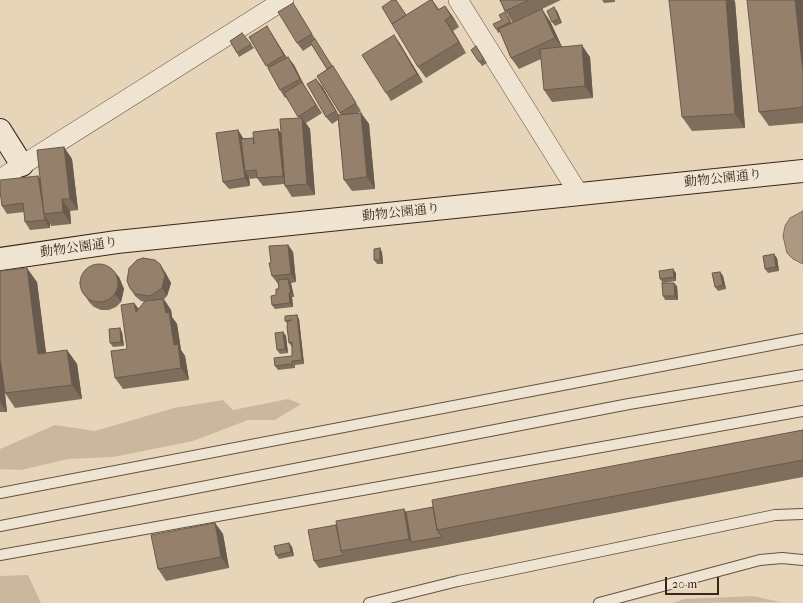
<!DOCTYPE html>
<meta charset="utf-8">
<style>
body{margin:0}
#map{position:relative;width:803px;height:603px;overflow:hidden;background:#e7d5b9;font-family:"IM FELL French Canon",serif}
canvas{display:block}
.scale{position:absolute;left:665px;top:577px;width:54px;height:18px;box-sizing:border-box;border:2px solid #3c2418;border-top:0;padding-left:5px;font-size:12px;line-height:14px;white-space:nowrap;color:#3c2418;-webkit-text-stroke:3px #efe4d2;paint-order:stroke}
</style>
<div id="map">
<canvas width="803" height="603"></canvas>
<div class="scale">20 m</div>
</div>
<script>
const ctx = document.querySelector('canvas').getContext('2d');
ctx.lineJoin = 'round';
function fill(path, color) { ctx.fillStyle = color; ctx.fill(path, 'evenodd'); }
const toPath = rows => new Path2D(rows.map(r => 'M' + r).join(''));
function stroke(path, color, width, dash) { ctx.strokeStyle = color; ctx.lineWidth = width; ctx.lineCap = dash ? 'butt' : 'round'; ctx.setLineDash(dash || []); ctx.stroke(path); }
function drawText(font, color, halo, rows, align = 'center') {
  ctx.font = font + ' "IM FELL French Canon","Noto Serif JP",serif'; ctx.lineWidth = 3.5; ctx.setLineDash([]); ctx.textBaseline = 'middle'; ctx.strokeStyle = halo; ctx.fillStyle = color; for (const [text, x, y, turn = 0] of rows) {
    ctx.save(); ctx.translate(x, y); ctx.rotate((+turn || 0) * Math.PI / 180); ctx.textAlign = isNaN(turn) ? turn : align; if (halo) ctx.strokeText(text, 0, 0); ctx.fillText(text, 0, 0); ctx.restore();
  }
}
fill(toPath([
 [288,399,301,404,275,420,248,420,193,441,113,457,68,459,21,470,0,469,0,449,55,425,95,431,174,408,223,400,233,410],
 [28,575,41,603,0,603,0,576],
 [753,596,780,602,673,603,684,599]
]), '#cab79e');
const water = toPath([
 [803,211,803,264,793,259,787,253,783,236,785,226,790,218,803,211]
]);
fill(water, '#ad9982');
stroke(water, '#806a58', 1);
const lane = toPath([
 [0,493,803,339],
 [0,526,629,404,803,375],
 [0,555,803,411],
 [369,603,458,581,775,515,803,514],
 [599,603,760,560,782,558,803,560]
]);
const street = toPath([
 [458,0,579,194],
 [0,179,284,0]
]);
const secondary = toPath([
 [0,130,22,165],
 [0,259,117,242,803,171]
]);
stroke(lane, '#675040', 12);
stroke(street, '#675040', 20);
stroke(secondary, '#3c2418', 24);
stroke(lane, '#efe4d2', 10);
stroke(street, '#efe4d2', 19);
stroke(secondary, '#efe4d2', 22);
fill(toPath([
 [432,0,439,9,445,6,453,17,459,27,453,31,466,53,426,78,418,67,400,6,406,15],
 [500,0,561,0,523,18,550,21,562,47,590,57,593,98,552,102,544,90,541,59,519,69,511,58,500,32,498,33,496,29,508,16,512,23,513,23,505,11],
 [602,0,615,0,615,2,604,3],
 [803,0,803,123,769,126,759,112],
 [735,1,745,128,692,131,682,117],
 [298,11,332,66,338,74,361,111,358,113,361,113,369,124,375,189,352,191,344,180,338,120,332,124,326,117,322,86,339,115,341,115,317,76,327,69,312,45,303,51,297,43],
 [557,11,562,23,555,26,552,22],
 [272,34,287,58,294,65,304,85,322,113,306,123,310,129,315,195,292,197,285,186,284,184,263,186,257,178,250,179,249,177,250,186,229,189,223,182,238,130,243,138,253,138,254,139,278,129,281,133,299,118,286,97,285,98,280,90,268,68,249,37],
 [399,42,423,82,391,101,386,93],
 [251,44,254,48,239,57,237,53],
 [476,46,487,63,482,66,471,50],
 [64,147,72,159,78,210,70,211,71,224,51,226,50,223,50,228,30,230,25,222,24,212,7,214,2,206,38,176,40,178],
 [288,245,293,252,296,282,291,283,294,297,292,297,293,307,275,309,272,305,279,289,278,284,272,276,271,263],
 [382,252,383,264,377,264,374,260],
 [777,258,779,271,768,273,765,269],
 [0,271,37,282,46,353,67,350,77,364,82,399,15,408,5,393,7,412,0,412],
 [165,272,171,283,167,296,164,299,171,310,172,317,177,324,181,350,185,356,189,380,123,389,115,378,127,349,134,303,139,309,145,302,141,301,135,296,130,288],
 [720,272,723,276,726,289,718,291,715,287],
 [676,273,676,281,663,283,660,279],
 [119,277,124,289,121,302,116,307,109,310,101,310,94,307,89,302,84,294],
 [677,286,678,300,665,300,663,296],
 [299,319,304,364,295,365,295,368,278,370,275,366,292,356,292,347,289,343,288,324,285,321],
 [122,332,124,346,113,347,110,343],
 [283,332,286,336,288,353,280,354,277,350],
 [803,430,803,477,447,545,319,568,314,561,406,512,433,507],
 [215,523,223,534,229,568,166,581,158,569],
 [289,543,292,547,294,556,279,559,276,555]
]), '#806e5d');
fill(toPath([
 [726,0,734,0,735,1,745,128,735,114],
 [795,0,803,0,803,72],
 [445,6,453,17,459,27,451,16],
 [554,7,557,11,562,23,559,19],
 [542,9,550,21,563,49,555,38],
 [445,20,453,31,466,53],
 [267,26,272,34,290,63,284,55],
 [394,35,399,42,423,82,417,74],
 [582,45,590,57,593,98,585,86],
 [288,57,294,65,304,85,322,113,300,79],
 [316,79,322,86,341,119],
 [361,113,369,124,375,189,367,177],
 [302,118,310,129,315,195,307,184],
 [278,129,284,137,288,184,283,176],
 [238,130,243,138,248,171,245,171,249,177,250,186,245,178],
 [64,147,72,159,78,210,70,199],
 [38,176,43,184,44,214],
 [62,199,70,211,71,224,63,212],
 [44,215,50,223,50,228,45,220],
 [288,245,293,252,296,282,291,274],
 [380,248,382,252,383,264,380,260],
 [774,254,777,258,779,271,776,267],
 [160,264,165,272,171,283,167,296,162,288],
 [27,268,37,282,48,368,38,354],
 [673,269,676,273,676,281,674,277],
 [113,270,119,277,124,289,121,302,115,294],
 [720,272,723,276,726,289,723,285],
 [288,279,291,283,294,297,291,293],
 [674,283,677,286,678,300,675,296],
 [289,293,292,297,293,307,290,303],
 [163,299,171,310,172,317,177,324,181,350,185,356,189,380,181,368,166,313],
 [134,303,142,314,136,312],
 [297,315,299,319,304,364,302,360],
 [120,328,122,332,124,346,121,342],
 [283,332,286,336,288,353,285,349],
 [67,350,77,364,82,399,72,385],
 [0,351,0,352,7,412,0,402],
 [404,509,412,520,411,542,409,539],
 [215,523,223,534,229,568,221,557],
 [289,543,292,547,294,556,291,552]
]), '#685a4c');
const building = toPath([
 [392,0,396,0,406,15,392,24,382,7,392,0],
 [430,0,432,0,438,10,445,6,451,16,445,20,459,42,418,67,392,24,430,0],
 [500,0,529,0,505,11,500,0],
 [669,0,726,0,735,114,682,117,669,0],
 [747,0,795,0,803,72,803,107,759,112,747,0],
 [293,3,312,34,297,43,278,12,293,3],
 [554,7,559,19,552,22,547,11,554,7],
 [542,9,555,38,511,58,499,29,542,9],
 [505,12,510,22,496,29,493,24,502,20,499,15,505,12],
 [267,26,284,55,266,66,249,37,267,26],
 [242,33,251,44,237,53,230,41,242,33],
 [394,35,417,74,386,93,362,55,394,35],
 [315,39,332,66,327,69,310,42,315,39],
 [582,45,585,86,544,90,540,49,582,45],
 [476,46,484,59,479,62,471,50,476,46],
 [288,57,300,79,280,90,268,68,288,57],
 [333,66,356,103,340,113,317,76,333,66],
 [316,79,336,111,326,117,307,84,316,79],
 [302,82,316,105,298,117,284,93,302,82],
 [361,113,367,177,344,180,338,115,361,113],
 [302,118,307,184,285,186,280,119,302,118],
 [278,129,283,176,257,178,256,170,245,171,241,139,253,138,254,144,253,132,278,129],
 [238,130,245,178,223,182,216,133,238,130],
 [64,147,70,199,62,199,63,212,44,214,37,150,64,147],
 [38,176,45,220,25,222,23,203,2,206,0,191,0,180,38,176],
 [288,245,291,274,272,276,269,263,271,263,269,246,288,245],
 [380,248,380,260,374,260,374,249,380,248],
 [774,254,776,267,765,269,763,256,774,254],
 [143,258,155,260,160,264,165,275,162,288,150,296,135,294,130,288,127,281,129,268,137,260,143,258],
 '80 283a19 19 0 1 1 38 0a19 19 0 1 1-38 0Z',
 [27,268,38,354,67,350,72,385,5,393,0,358,0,271,27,268],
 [673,269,674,277,660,279,659,271,673,269],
 [720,272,723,285,715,287,712,273,720,272],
 [288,279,291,293,289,293,290,303,272,305,271,296,276,295,276,289,279,289,278,280,288,279],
 [662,283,674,283,675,296,663,296,662,283],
 [163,299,166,313,169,312,174,345,178,344,181,368,115,378,111,351,127,349,121,305,134,303,136,312,145,301,163,299],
 [297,315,302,360,292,361,292,364,275,366,274,358,292,356,292,342,289,343,287,327,288,321,292,320,285,321,285,316,297,315],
 [120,328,121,342,110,343,109,329,120,328],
 [283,332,285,349,277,350,275,333,283,332],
 [803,430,803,460,437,530,432,500,803,430],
 [433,507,437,530,442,537,411,542,406,512,433,507],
 [404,509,409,539,341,551,336,521,404,509],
 [215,523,221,557,158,569,151,535,215,523],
 [336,525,341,551,344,555,314,561,308,530,336,525],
 [289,543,291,552,276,555,274,546,289,543]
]);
fill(building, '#95806c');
stroke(building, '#685a4c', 1);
drawText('13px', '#3c2418', '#efe4d2', [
 ["動物公園通り",723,179,-6],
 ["動物公園通り",401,213,-6],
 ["動物公園通り",79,248,-8]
]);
</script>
